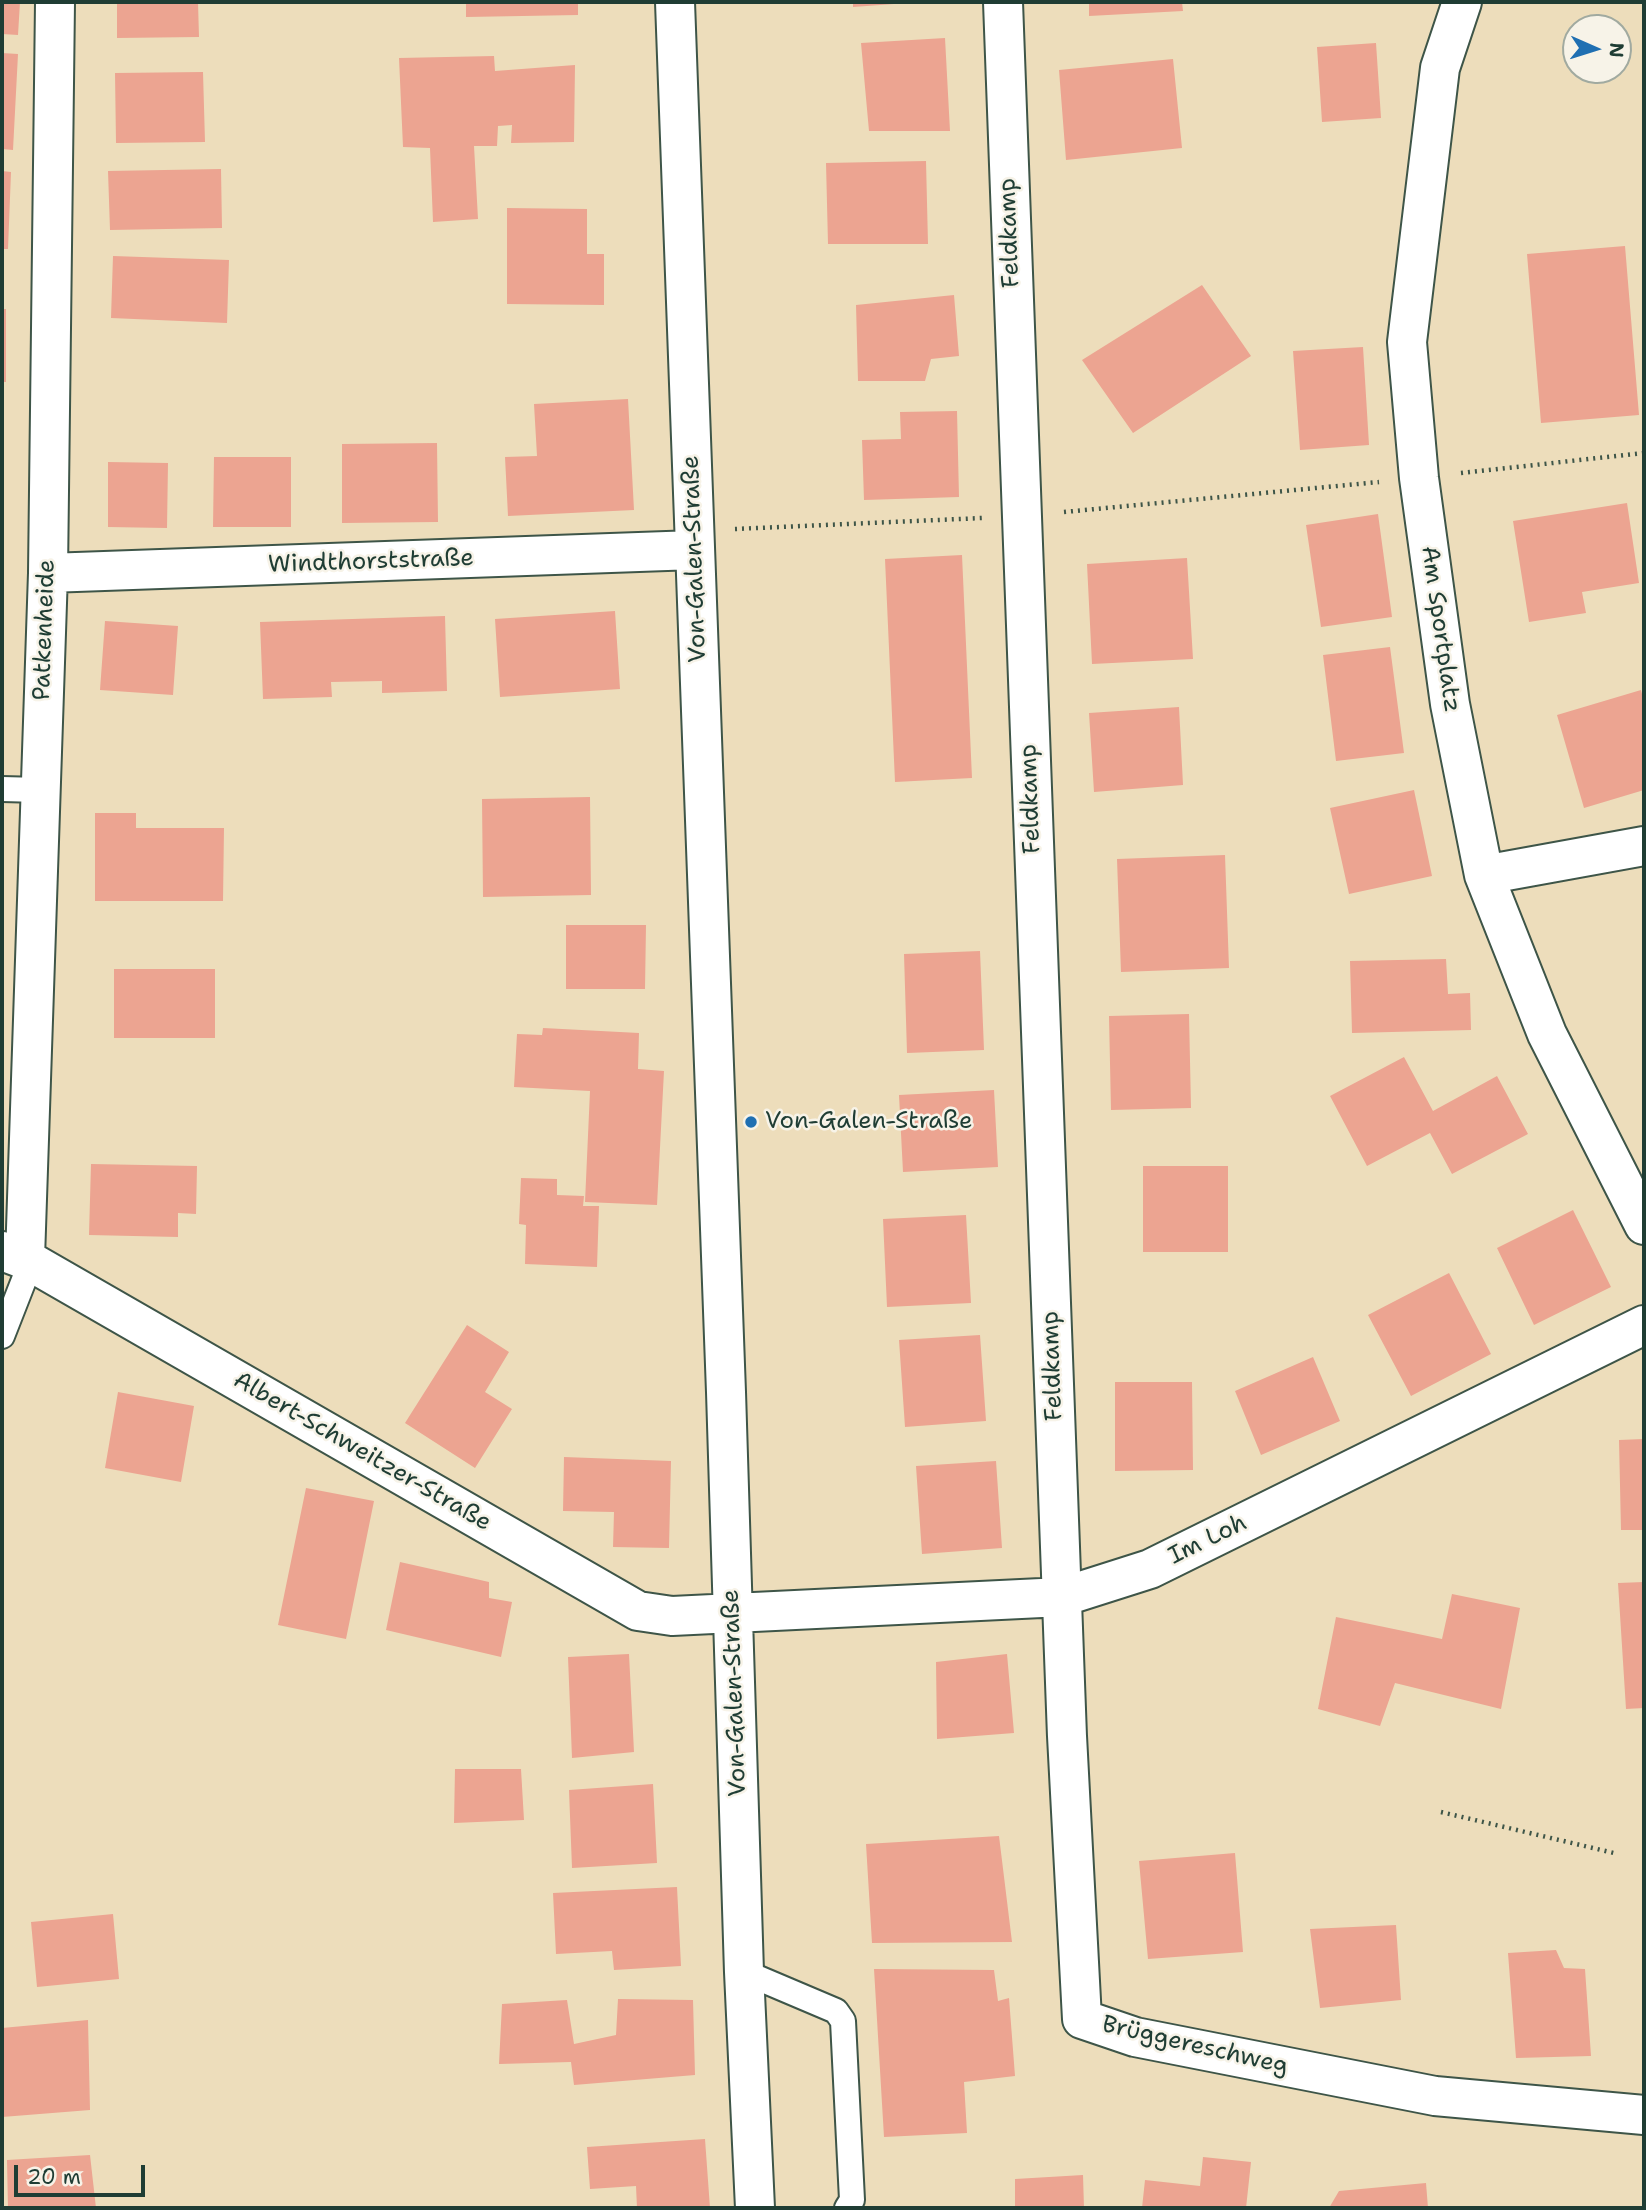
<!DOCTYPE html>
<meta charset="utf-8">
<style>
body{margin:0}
#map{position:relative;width:1646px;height:2210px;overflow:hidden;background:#edddbb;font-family:"Shantell Sans",sans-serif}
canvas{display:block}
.frame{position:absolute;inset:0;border:4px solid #1f3d34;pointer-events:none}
.north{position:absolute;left:1562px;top:14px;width:70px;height:70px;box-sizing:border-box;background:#f7f3e8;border:2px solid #a1aaa0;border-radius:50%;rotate:93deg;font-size:19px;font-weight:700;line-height:28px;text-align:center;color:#1f3d34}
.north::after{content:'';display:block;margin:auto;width:24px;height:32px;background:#1f6fb2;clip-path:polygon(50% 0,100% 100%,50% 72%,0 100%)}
.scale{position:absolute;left:14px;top:2165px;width:131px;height:32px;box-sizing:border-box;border:4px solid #1f3d34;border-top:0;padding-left:9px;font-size:21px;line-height:24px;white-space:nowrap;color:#1f3d34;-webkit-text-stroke:5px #f7f3e8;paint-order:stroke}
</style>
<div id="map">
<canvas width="1646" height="2210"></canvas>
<div class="frame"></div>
<div class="north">N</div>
<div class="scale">20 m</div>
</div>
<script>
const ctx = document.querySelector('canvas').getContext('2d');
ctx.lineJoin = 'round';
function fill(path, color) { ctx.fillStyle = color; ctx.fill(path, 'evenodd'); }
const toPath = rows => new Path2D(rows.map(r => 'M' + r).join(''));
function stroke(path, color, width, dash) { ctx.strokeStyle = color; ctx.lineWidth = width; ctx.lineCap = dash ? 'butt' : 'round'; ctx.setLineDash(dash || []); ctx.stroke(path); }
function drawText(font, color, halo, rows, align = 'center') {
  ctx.font = font + ' "Shantell Sans",sans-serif'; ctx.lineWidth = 5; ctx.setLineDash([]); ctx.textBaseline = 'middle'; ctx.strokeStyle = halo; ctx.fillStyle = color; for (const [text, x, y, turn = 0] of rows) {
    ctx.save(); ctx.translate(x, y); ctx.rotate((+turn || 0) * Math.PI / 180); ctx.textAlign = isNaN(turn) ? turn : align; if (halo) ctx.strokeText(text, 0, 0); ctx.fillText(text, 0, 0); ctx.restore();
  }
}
fill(toPath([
 [2,2,20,2,18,35,2,34],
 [117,2,198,2,199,37,117,38],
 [466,2,578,2,578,15,466,17],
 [853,2,894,2,894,4,853,7],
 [1089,2,1182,2,1183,11,1089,16],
 [945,38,950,131,869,131,861,43],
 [1376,43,1381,118,1322,122,1317,47],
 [2,53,18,54,13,150,2,149],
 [494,56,495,71,575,65,574,142,511,143,512,125,498,126,497,146,474,146,478,219,433,222,430,148,403,147,399,58],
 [1173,59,1182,148,1066,160,1059,70],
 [203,72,205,142,116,143,115,73],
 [926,161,928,244,828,244,826,163],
 [221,169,222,228,110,230,108,171],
 [2,171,11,172,8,249,2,249],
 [507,208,587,209,587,254,604,254,604,305,507,304],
 [1625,246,1639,415,1541,423,1527,254],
 [113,256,229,260,227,323,111,318],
 [1202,285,1251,356,1133,433,1082,360],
 [954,295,959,356,931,359,925,381,858,381,856,305],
 [2,309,6,309,6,382,2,382],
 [1363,347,1369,445,1300,450,1293,351],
 [628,399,634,510,508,516,505,457,537,456,534,404],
 [957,411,959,497,864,500,862,440,901,439,900,412],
 [437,443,438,522,342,523,342,444],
 [214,457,291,457,291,527,213,527],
 [108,462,168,463,167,528,108,527],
 [1627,503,1639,583,1582,592,1586,613,1529,622,1513,521],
 [1378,514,1392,617,1321,627,1306,525],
 [962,555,972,778,895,782,885,559],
 [1187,558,1193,659,1092,664,1087,564],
 [615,611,620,689,500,697,495,619],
 [445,616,447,691,382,693,382,681,331,682,332,697,263,699,260,622],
 [105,621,178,626,173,695,100,690],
 [1390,647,1404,753,1336,761,1323,655],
 [1641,690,1644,702,1644,790,1584,808,1557,715],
 [1179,707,1183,785,1094,792,1089,713],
 [1414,790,1432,876,1349,894,1330,808],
 [590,797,591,895,483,897,482,799],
 [95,813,136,813,136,828,224,828,223,901,95,901],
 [1225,855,1229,968,1121,972,1117,859],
 [566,925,646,925,645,989,566,989],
 [980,951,984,1050,907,1053,904,954],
 [1446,959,1448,994,1470,993,1471,1030,1352,1033,1350,961],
 [114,969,215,969,215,1038,114,1038],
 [1189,1014,1191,1108,1111,1110,1109,1016],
 [543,1028,639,1033,638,1069,664,1071,657,1205,585,1202,590,1091,514,1087,517,1034,542,1035],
 [1404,1057,1433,1111,1497,1076,1528,1134,1452,1174,1430,1133,1367,1166,1330,1096],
 [994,1090,998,1167,903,1172,899,1095],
 [91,1164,197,1166,196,1214,178,1213,178,1237,89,1235],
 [1143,1166,1228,1166,1228,1252,1143,1252],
 [521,1178,557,1179,557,1195,584,1196,583,1206,599,1206,597,1267,525,1264,526,1225,519,1224],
 [1573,1210,1611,1287,1534,1325,1497,1248],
 [966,1215,971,1303,887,1307,883,1219],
 [1449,1273,1491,1354,1411,1396,1368,1315],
 [467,1325,509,1352,485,1392,512,1409,475,1468,405,1423],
 [980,1335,986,1421,905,1427,899,1340],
 [1313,1357,1340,1421,1261,1455,1235,1391],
 [1115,1382,1192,1382,1193,1470,1115,1471],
 [118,1392,194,1406,181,1482,105,1468],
 [1644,1439,1644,1530,1621,1530,1619,1440],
 [564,1457,671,1461,669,1548,613,1547,614,1512,563,1511],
 [996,1461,1002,1548,922,1554,916,1466],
 [306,1488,374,1501,346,1639,278,1625],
 [400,1562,489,1582,489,1598,512,1602,501,1657,386,1630],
 [1644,1582,1644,1708,1626,1709,1618,1583],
 [1452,1594,1520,1608,1501,1709,1395,1683,1380,1726,1318,1709,1336,1617,1442,1639],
 [629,1654,634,1752,572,1758,568,1657],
 [1007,1654,1014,1733,937,1739,936,1662],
 [455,1769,521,1769,524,1820,454,1823],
 [653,1784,657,1863,572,1868,569,1790],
 [999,1836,1012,1942,872,1943,866,1844],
 [1235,1853,1243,1952,1148,1959,1139,1861],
 [677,1887,681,1966,614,1970,612,1951,556,1954,553,1893],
 [113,1914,119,1979,37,1987,31,1922],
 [1396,1925,1401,2000,1320,2008,1310,1929],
 [1556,1950,1564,1968,1585,1969,1591,2056,1516,2058,1508,1953],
 [874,1969,994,1970,998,2001,1009,1998,1015,2076,964,2082,967,2133,884,2137],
 [618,1999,693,2000,695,2075,574,2085,571,2062,499,2064,502,2004,567,2000,574,2044,616,2035],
 [88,2020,90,2110,2,2117,2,2028],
 [705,2139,710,2208,637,2208,636,2186,590,2189,587,2147],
 [90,2155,96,2208,8,2208,7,2160],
 [1203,2157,1251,2162,1246,2208,1142,2208,1145,2180,1200,2186],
 [1083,2175,1084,2208,1015,2208,1015,2179],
 [1426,2183,1428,2208,1329,2208,1339,2191]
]), '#eca491');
const lane = toPath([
 [2,789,40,790],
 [2,1336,31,1262],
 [744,1972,836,2011,843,2021,852,2200,847,2208]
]);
const street = toPath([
 [675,2,726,1392,744,1972,755,2208],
 [1003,2,1067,1736,1082,2019,1135,2037,1435,2096,1644,2115],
 [1462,2,1440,68,1407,342,1419,478,1450,704,1484,875,1547,1034,1644,1225],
 [48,573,695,550],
 [1484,875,1644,846],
 [2,1251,31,1262,638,1611,672,1616,1062,1597,1150,1569,1644,1325],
 [25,1258,48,573,55,2]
]);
stroke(lane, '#3e5548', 28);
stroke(street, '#3e5548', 42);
stroke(toPath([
 [1461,473,1644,453],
 [1064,512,1379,482],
 [735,529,982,518],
 [1441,1812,1614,1853]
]), '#3e5548', 4.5, [2, 5]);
stroke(lane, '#fff', 24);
stroke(street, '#fff', 38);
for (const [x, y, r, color] of [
 [751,1122,7,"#1f6fb2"]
]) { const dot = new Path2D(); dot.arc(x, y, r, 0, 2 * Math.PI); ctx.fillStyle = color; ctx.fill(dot); stroke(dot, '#f7f3e8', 2.5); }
drawText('24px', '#1f3d34', '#f7f3e8', [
 ["Feldkamp",1010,233,-92],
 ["Von-Galen-Straße",695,559,-92],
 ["Windthorststraße",371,562,-2],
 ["Am Sportplatz",1440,629,82],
 ["Patkenheide",45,630,-88],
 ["Feldkamp",1031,799,-92],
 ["Feldkamp",1053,1366,-92],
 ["Albert-Schweitzer-Straße",362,1452,30],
 ["Im Loh",1208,1540,-26],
 ["Von-Galen-Straße",735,1693,-92],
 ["Brüggereschweg",1195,2046,13]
]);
drawText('24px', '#1f3d34', '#f7f3e8', [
 ["Von-Galen-Straße",765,1122]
], 'left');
</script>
